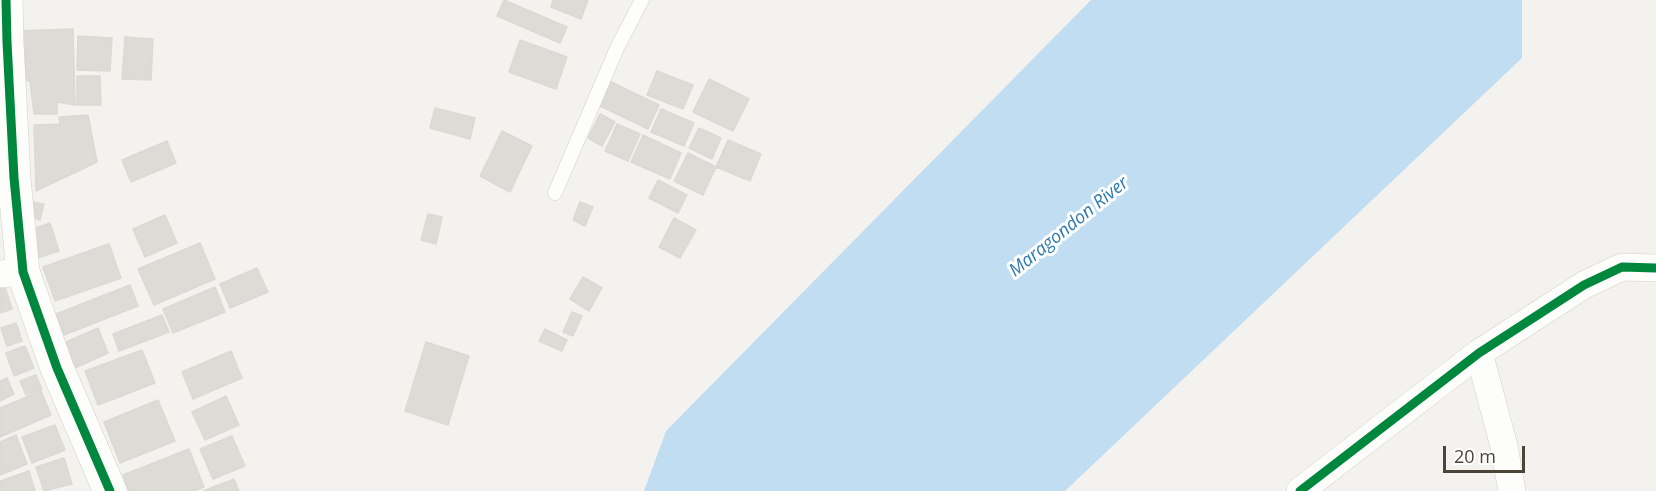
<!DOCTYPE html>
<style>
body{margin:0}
#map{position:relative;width:1656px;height:491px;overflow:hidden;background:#f4f2ee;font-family:"Open Sans",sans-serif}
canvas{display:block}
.scale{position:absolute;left:1443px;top:446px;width:82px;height:27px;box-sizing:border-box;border:3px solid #4b4439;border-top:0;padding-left:8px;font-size:18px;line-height:21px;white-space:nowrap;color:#4b4439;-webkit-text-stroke:4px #fff;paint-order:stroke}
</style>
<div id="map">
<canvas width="1656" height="491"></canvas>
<div class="scale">20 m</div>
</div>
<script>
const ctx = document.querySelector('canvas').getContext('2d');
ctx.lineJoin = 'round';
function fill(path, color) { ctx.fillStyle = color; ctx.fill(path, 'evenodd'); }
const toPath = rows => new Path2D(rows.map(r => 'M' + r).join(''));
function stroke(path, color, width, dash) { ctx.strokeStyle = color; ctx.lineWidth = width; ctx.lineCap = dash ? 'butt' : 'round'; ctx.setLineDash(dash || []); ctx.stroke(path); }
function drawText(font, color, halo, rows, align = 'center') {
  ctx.font = font + ' "Open Sans",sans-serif'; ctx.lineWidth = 6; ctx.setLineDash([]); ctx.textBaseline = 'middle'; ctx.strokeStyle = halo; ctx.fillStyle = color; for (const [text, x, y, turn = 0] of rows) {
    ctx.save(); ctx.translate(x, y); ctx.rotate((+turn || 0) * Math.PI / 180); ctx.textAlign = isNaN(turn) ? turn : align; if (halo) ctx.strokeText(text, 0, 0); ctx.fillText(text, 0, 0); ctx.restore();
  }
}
fill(toPath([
 [1091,0,1522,0,1522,58,1065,491,644,491,666,431]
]), '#c0ddf1');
const building = toPath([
 [504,0,567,27,560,43,497,16,504,0],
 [553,0,588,0,581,19,551,7,553,0],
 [73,29,75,105,57,102,57,114,34,114,30,81,12,78,14,31,73,29],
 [78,36,112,38,110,71,77,70,78,36],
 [125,37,153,39,151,80,122,79,125,37],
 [520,40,567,57,556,89,509,72,520,40],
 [657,71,693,85,683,109,647,95,657,71],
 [77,76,100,76,101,105,77,105,77,76],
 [709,79,749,99,733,131,693,112,709,79],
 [607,80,659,105,648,129,596,104,607,80],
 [435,108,475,118,470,139,430,128,435,108],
 [661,109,694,123,684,146,651,132,661,109],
 [600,114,615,122,602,146,588,138,600,114],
 [88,115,97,162,36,191,34,125,60,124,59,117,88,115],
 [617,124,640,134,628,161,605,151,617,124],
 [699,128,721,138,712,159,689,148,699,128],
 [502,131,532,146,510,192,480,176,502,131],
 [643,135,681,153,670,179,631,162,643,135],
 [728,140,761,154,750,181,716,167,728,140],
 [167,141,176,163,131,182,122,160,167,141],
 [688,153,716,167,703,195,674,181,688,153],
 [658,180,687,195,678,213,649,198,658,180],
 [32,202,44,204,40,220,28,217,32,202],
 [580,202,593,207,585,226,573,220,580,202],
 [428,214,442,217,436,244,421,240,428,214],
 [165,215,177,243,145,257,133,229,165,215],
 [674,218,696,230,680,258,659,247,674,218],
 [50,223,59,251,31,260,22,233,50,223],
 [200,243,215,279,154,305,138,269,200,243],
 [109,244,121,278,55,301,43,267,109,244],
 [257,268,268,292,230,308,220,284,257,268],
 [583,277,602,288,589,311,570,299,583,277],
 [130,285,138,306,64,335,56,314,130,285],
 [5,287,12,309,0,313,0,289,5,287],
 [215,287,225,312,173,333,163,309,215,287],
 [572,312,582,316,573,336,563,332,572,312],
 [162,315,169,332,119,351,113,334,162,315],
 [16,323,22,341,7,346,1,328,16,323],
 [98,328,108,353,66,372,55,347,98,328],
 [545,329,567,340,562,351,539,341,545,329],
 [426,342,469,356,448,425,405,411,426,342],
 [25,346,34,368,14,376,6,353,25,346],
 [142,350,155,383,98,405,85,371,142,350],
 [231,351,242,378,193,399,182,372,231,351],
 [36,375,42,389,26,395,20,381,36,375],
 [7,378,14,394,0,401,0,381,7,378],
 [41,391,51,415,0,437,0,408,41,391],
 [226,396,239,425,205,440,192,412,226,396],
 [158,400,175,441,120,463,104,422,158,400],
 [55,425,65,450,32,463,22,437,55,425],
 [16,435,27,464,0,475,0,442,16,435],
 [232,436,245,466,213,479,200,449,232,436],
 [189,449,204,487,194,491,129,491,123,475,189,449],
 [64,458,72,484,44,491,36,467,64,458],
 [29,471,35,491,0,491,0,481,29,471],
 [234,479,239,491,203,491,234,479]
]);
fill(building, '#dedbd6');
stroke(building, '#dcd9d4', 1.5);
const service = toPath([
 [555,193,617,48,642,0]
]);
const minor = toPath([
 [0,274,23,272],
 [1479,353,1504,446,1512,491],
 [1300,491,1479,353,1584,285,1622,267,1656,268]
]);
const tertiary = toPath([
 [6,0,7,42,14,178,23,272,57,368,110,491]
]);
stroke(service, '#d2d0cb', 15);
stroke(minor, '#d2d0cb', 28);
stroke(tertiary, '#d2d0cb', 34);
stroke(service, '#fdfdfc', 14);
stroke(minor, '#fdfdfc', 27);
stroke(tertiary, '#fdfdfc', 33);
stroke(toPath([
 [6,0,7,42,14,178,23,272,57,368,110,491],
 [1300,491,1479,353,1584,285,1622,267,1656,268]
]), '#00873e', 9);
drawText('italic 18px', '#2e7ab2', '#fff', [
 ["Maragondon River",1069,227,-39]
]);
</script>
